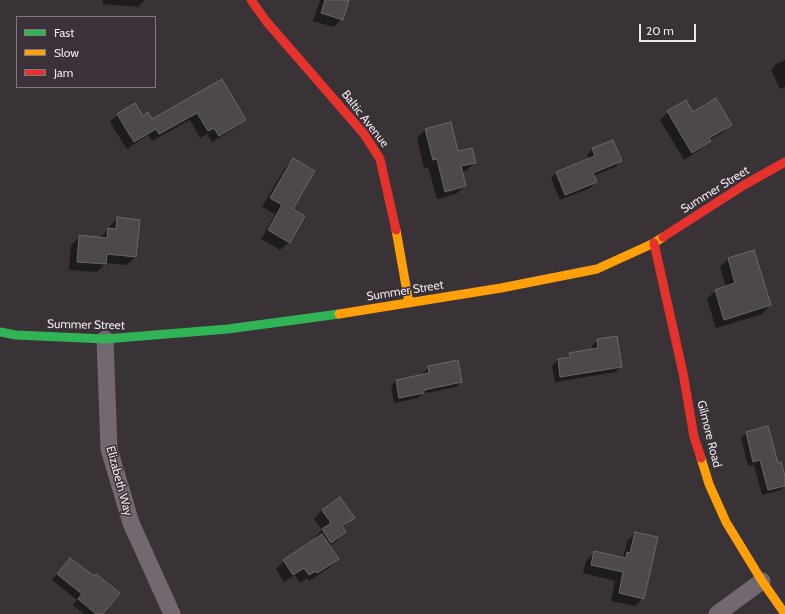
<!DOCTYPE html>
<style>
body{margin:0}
#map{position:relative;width:785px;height:614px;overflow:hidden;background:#393337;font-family:Cabin,sans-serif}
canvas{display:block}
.legend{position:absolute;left:16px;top:16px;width:140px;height:72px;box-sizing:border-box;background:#3b3138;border:1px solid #81797f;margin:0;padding:5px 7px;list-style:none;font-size:12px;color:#ebe5e9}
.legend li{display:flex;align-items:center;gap:8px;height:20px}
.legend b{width:20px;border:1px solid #81797f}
.scale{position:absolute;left:639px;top:24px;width:57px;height:18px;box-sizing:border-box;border:2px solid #ebe5e9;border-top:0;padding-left:5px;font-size:12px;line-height:14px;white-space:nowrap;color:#ebe5e9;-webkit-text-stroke:3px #3b3138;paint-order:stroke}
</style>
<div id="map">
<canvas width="785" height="614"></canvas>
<ul class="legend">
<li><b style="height:5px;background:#30b455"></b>Fast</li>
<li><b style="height:5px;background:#ff9f0a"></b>Slow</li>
<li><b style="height:5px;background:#e5322d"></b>Jam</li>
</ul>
<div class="scale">20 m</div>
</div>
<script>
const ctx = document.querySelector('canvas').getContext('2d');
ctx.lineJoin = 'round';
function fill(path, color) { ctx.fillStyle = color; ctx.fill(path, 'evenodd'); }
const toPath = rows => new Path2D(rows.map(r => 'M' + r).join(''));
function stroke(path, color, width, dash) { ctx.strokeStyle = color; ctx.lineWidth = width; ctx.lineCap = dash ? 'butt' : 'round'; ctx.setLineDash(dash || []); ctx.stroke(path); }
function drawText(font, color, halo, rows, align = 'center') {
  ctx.font = font + ' Cabin,sans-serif'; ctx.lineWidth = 3; ctx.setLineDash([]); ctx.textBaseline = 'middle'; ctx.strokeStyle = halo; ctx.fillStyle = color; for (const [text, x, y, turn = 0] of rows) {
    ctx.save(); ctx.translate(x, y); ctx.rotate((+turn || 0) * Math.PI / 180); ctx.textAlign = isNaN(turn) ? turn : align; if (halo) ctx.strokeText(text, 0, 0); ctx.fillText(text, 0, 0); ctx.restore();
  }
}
fill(toPath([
 [103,0,145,0,138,7,103,4],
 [320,0,348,0,342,19,334,27,313,21],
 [785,60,785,87,780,89,771,70,776,64],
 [221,80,245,120,237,127,212,142,207,134,200,138,190,120,152,141,148,135,127,149,110,122,117,115,134,105,142,117,152,121],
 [668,112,693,113,730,124,722,133,709,140,710,141,701,149,684,160,660,120],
 [450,123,457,152,475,162,466,171,461,172,465,186,456,194,437,199,428,167,424,168,417,138,425,130],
 [592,149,621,161,615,167,593,176,596,182,590,188,560,200,551,178,556,173,589,160,587,155],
 [293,159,291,210,289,242,280,250,261,239,275,214,262,207,285,168],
 [117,218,135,257,127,265,106,263,97,272,69,270,71,245,80,236,99,238,109,229,109,227],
 [754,251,770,305,762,314,716,328,707,299,715,291,726,287,720,267,728,259],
 [598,340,621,367,616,372,555,382,552,366,558,360,564,359,570,354,593,350,592,346],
 [429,367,461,382,456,387,422,394,418,398,394,403,391,386,396,381,424,375,423,373],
 [767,427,777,464,785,479,785,486,781,490,762,495,754,465,748,466,741,438,746,433],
 [322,510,353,518,342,528,345,532,337,541,329,546,338,559,330,567,309,581,307,578,300,583,295,575,284,582,276,569,284,561,315,540,314,538,322,530,314,519],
 [635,533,643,598,635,606,611,601,615,581,583,573,586,561,594,553,623,558,627,541],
 [65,564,102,614,84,614,73,605,77,600,52,580]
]), '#0007');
const building = toPath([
 [325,0,349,0,343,20,321,13,325,0],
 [222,79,246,120,219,136,214,128,208,131,197,113,159,134,156,129,134,142,117,114,135,103,143,116,148,112,152,119,222,79],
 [716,98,732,125,709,138,711,141,692,153,667,111,686,100,693,112,716,98],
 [451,122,458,151,472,148,476,163,461,166,466,186,445,192,437,159,433,160,425,129,451,122],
 [613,140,622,161,593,173,597,182,565,195,556,172,595,156,592,148,613,140],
 [293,158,315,171,293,209,305,216,290,243,268,230,282,205,270,198,293,158],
 [117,217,140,220,136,257,107,254,106,264,77,262,79,235,107,238,108,228,116,229,117,217],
 [754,250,771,305,724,320,715,290,735,283,728,258,754,250],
 [617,336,622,367,560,377,558,359,570,357,569,353,598,348,597,339,617,336],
 [458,360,462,382,424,390,424,393,399,398,396,380,429,373,428,366,458,360],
 [768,426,778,463,781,462,785,476,785,486,768,490,760,460,753,462,746,432,768,426],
 [340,497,355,518,342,526,346,532,331,543,322,529,331,523,322,510,340,497],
 [635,532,658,537,644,599,619,593,623,572,591,565,594,551,626,558,627,552,630,553,635,532],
 [322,534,339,559,317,573,316,571,309,575,304,568,293,575,283,560,322,534],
 [70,558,94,576,96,574,120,593,103,614,96,614,78,599,82,594,57,574,70,558]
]);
fill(building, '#4c484b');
stroke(building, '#6a6669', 1);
stroke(toPath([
 [105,339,109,449,131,523,172,614],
 [717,614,762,581]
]), '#73686f', 17);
stroke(toPath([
 [0,332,16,335,105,339,228,329,339,314]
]), '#30b455', 9);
stroke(toPath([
 [396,230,409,303],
 [339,314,501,288,597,269,654,243,663,237],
 [701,458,709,484,726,522,762,581,785,614]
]), '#ff9f0a', 9);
stroke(toPath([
 [251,0,266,21,364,134,380,159,396,230],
 [663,237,744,185,785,162],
 [654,243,683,373,694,437,701,458]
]), '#e5322d', 9);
drawText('12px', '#ebe5e9', '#3b3138', [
 ["Baltic Avenue",365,119,52],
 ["Summer Street",715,190,-32],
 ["Summer Street",405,291,-9],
 ["Summer Street",86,325,1],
 ["Gilmore Road",709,434,76],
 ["Elizabeth Way",119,481,75]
]);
</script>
